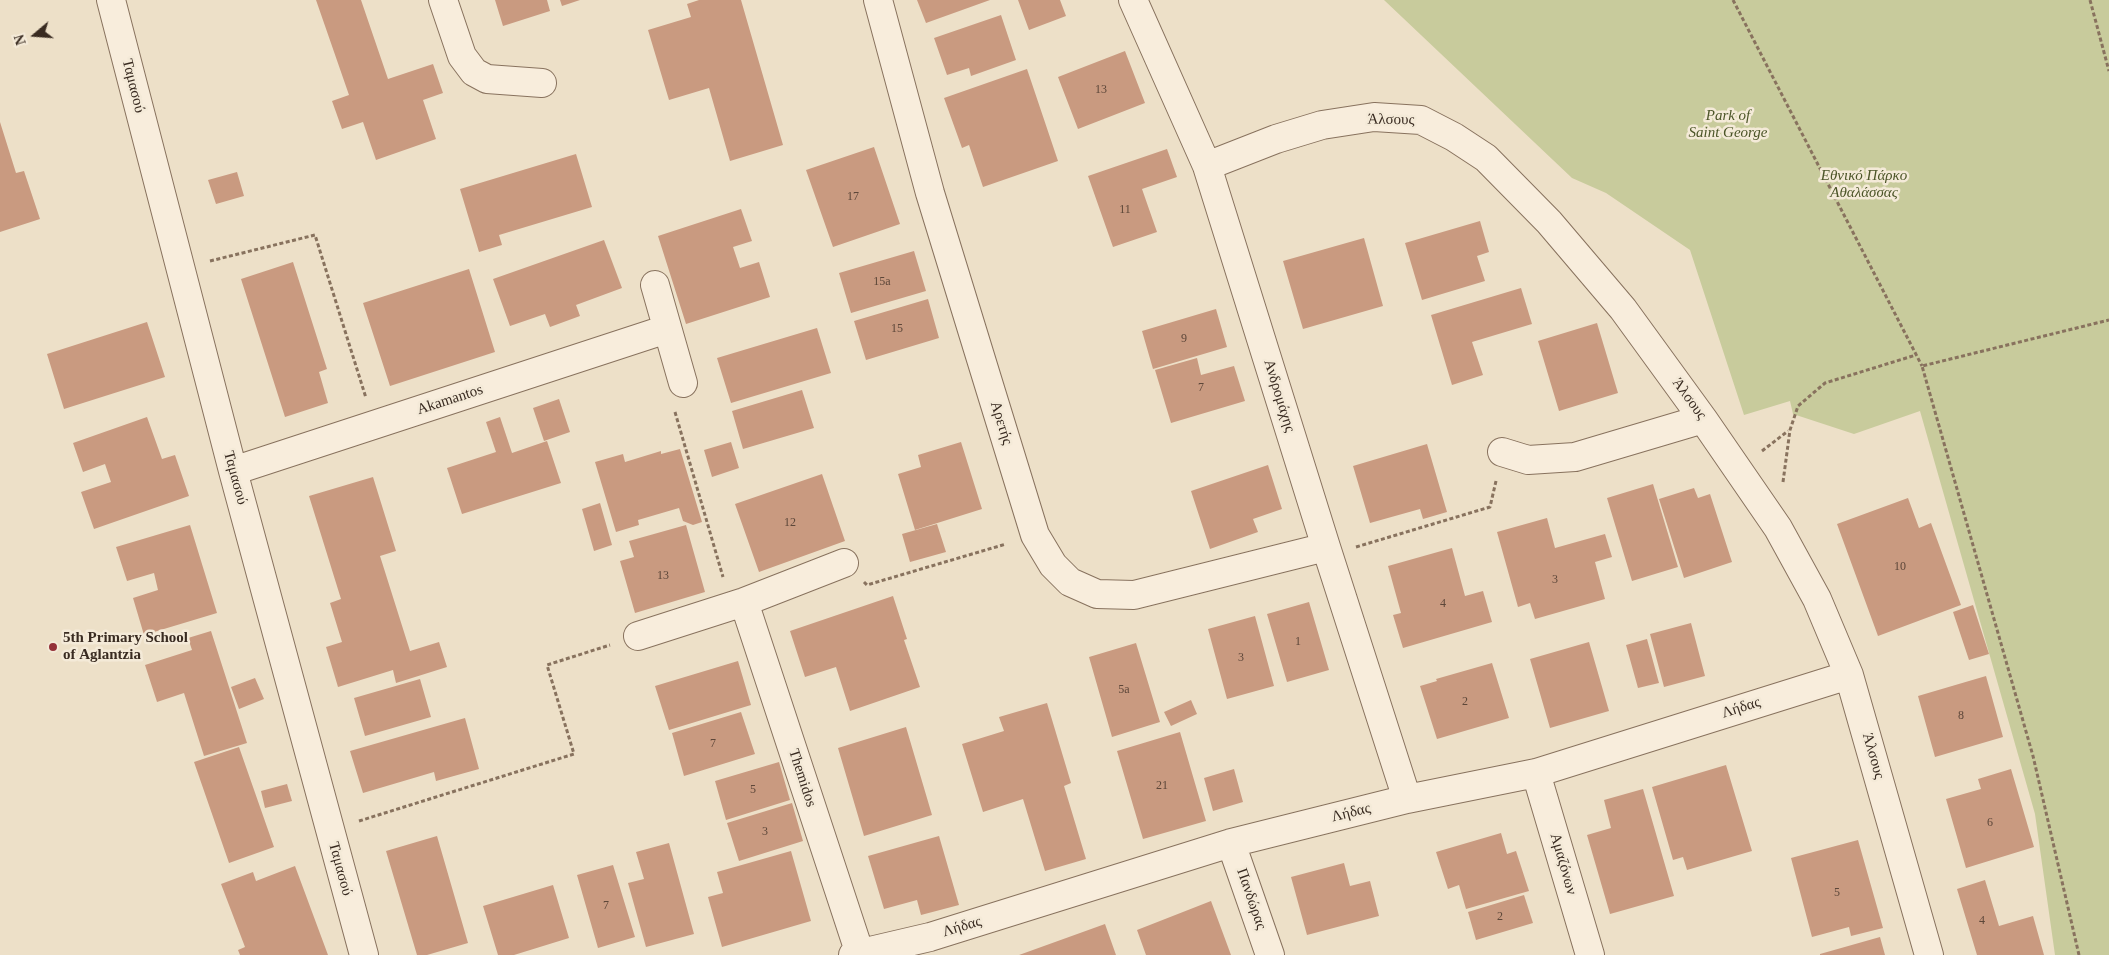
<!DOCTYPE html>
<meta charset="utf-8">
<style>
body{margin:0}
#map{position:relative;width:2109px;height:955px;overflow:hidden;background:#ede0c8;font-family:Georgia,serif}
canvas{display:block}
.north{position:absolute;left:10px;top:10px;width:50px;height:50px;-webkit-text-stroke:4px #f4ead8;paint-order:stroke;rotate:252deg;font-size:14px;font-weight:700;line-height:20px;text-align:center;color:#392b21}
.north::after{content:'';display:block;margin:auto;width:18px;height:22px;background:#392b21;clip-path:polygon(50% 0,100% 100%,50% 72%,0 100%)}
</style>
<div id="map">
<canvas width="2109" height="955"></canvas>
<div class="north">N</div>
</div>
<script>
const ctx = document.querySelector('canvas').getContext('2d');
ctx.lineJoin = 'round';
function fill(path, color) { ctx.fillStyle = color; ctx.fill(path, 'evenodd'); }
const toPath = rows => new Path2D(rows.map(r => 'M' + r).join(''));
function stroke(path, color, width, dash) { ctx.strokeStyle = color; ctx.lineWidth = width; ctx.lineCap = dash ? 'butt' : 'round'; ctx.setLineDash(dash || []); ctx.stroke(path); }
function drawText(font, color, halo, rows, align = 'center') {
  ctx.font = font + ' Georgia,serif'; ctx.lineWidth = 5; ctx.setLineDash([]); ctx.textBaseline = 'middle'; ctx.strokeStyle = halo; ctx.fillStyle = color; for (const [text, x, y, turn = 0] of rows) {
    ctx.save(); ctx.translate(x, y); ctx.rotate((+turn || 0) * Math.PI / 180); ctx.textAlign = isNaN(turn) ? turn : align; if (halo) ctx.strokeText(text, 0, 0); ctx.fillText(text, 0, 0); ctx.restore();
  }
}
fill(toPath([
 [1384,0,2109,0,2109,955,2055,955,2035,814,1920,411,1854,434,1793,414,1790,401,1744,415,1690,250,1606,193,1572,178]
]), '#c8cb9c');
fill(toPath([
 [316,0,361,0,388,79,433,64,443,93,423,100,436,139,376,160,363,122,342,129,332,101,349,95],
 [495,0,547,0,550,11,503,26],
 [560,0,580,0,562,6],
 [699,0,741,0,783,145,730,161,709,88,669,100,648,30,691,17,687,4],
 [917,0,990,0,926,23],
 [1018,0,1060,0,1066,16,1029,30],
 [1001,15,1016,60,971,76,969,68,947,75,934,38],
 [1125,51,1145,103,1078,129,1058,77],
 [1027,69,1058,161,983,187,969,145,962,148,944,98],
 [0,122,16,173,24,171,40,219,0,232],
 [874,147,900,224,833,247,806,170],
 [1167,149,1177,177,1142,189,1157,232,1113,247,1088,176],
 [576,154,592,207,499,235,502,245,479,252,460,189],
 [237,172,244,196,216,204,208,180],
 [741,209,752,241,733,247,740,268,759,262,770,297,686,324,658,236],
 [1480,221,1489,252,1477,256,1485,281,1422,300,1405,243],
 [1364,238,1383,306,1303,329,1283,261],
 [604,240,622,288,576,305,580,316,550,327,545,314,510,326,493,279],
 [914,251,926,291,851,313,839,273],
 [293,262,327,369,319,372,328,403,285,417,241,279],
 [469,269,495,352,390,386,363,303],
 [1521,288,1532,324,1472,342,1483,375,1452,385,1431,315],
 [928,299,939,338,866,360,854,321],
 [1216,309,1227,347,1153,369,1142,331],
 [147,322,165,377,64,409,47,354],
 [1597,323,1618,393,1559,411,1538,341],
 [817,328,831,373,731,403,717,358],
 [1197,358,1201,375,1234,366,1245,401,1171,423,1155,370],
 [802,390,814,428,743,449,732,411],
 [559,399,570,432,544,441,533,408],
 [147,417,162,459,175,455,189,496,94,529,81,492,111,482,105,464,83,472,73,443],
 [500,417,512,453,547,441,561,483,462,514,447,468,496,452,486,422],
 [731,442,739,468,712,477,704,450],
 [961,442,982,509,915,530,898,474,921,467,918,455],
 [1427,444,1447,512,1423,519,1420,509,1370,523,1353,466],
 [680,449,702,522,693,525,683,521,679,508,638,520,639,525,616,532,595,462,623,454,625,462,661,451,661,454],
 [1268,465,1282,509,1253,519,1258,532,1210,549,1191,491],
 [822,474,845,541,759,572,735,504],
 [373,477,396,551,380,556,410,651,439,642,447,667,396,683,393,670,338,687,326,647,342,642,330,603,341,599,309,496],
 [1653,484,1678,567,1632,581,1607,498],
 [1694,488,1698,498,1710,494,1732,562,1684,578,1659,499],
 [1908,498,1919,528,1931,523,1961,605,1878,636,1837,524],
 [600,503,612,545,594,551,582,509],
 [1547,518,1555,548,1605,534,1612,557,1595,562,1605,599,1535,619,1530,603,1518,607,1497,532],
 [937,524,946,552,910,562,902,534],
 [190,525,217,613,144,635,133,598,158,590,154,573,127,581,116,547],
 [686,525,705,592,635,613,620,561,634,557,629,541],
 [1452,548,1465,596,1483,591,1492,622,1403,648,1393,615,1401,613,1388,566],
 [893,596,907,639,904,640,920,687,850,711,836,667,805,677,790,631],
 [1309,602,1329,670,1287,682,1267,614],
 [1973,605,1989,654,1969,660,1953,612],
 [1255,616,1274,686,1227,699,1208,629],
 [1691,623,1705,676,1664,687,1650,634],
 [211,631,247,743,204,756,184,693,157,702,145,665,192,650,188,638],
 [1647,639,1659,683,1638,688,1626,645],
 [1589,642,1609,711,1550,728,1530,659],
 [1136,643,1160,722,1112,737,1089,657],
 [738,661,751,705,669,730,655,686],
 [1492,663,1509,718,1437,739,1420,686,1437,681,1436,679],
 [1986,676,2003,737,1935,757,1918,696],
 [255,678,264,699,239,709,231,687],
 [420,679,431,717,365,736,354,698],
 [1191,700,1197,714,1171,726,1164,712],
 [1047,703,1071,783,1064,786,1086,859,1045,871,1023,799,983,812,962,744,1004,731,999,717],
 [741,712,755,754,684,776,672,733],
 [465,718,479,769,436,781,434,772,363,793,350,751],
 [906,727,932,815,864,836,838,748],
 [1180,732,1206,821,1143,839,1117,751],
 [239,747,274,847,229,863,194,762],
 [779,762,790,800,726,820,715,781],
 [1726,765,1752,851,1687,870,1683,857,1673,860,1652,787],
 [1234,769,1243,802,1213,811,1204,778],
 [2011,769,2034,847,1966,868,1946,799,1981,789,1978,779],
 [287,784,292,801,265,808,261,791],
 [1643,789,1674,896,1610,914,1587,835,1611,828,1604,800],
 [792,803,803,841,739,861,727,823],
 [1501,833,1507,854,1516,851,1529,891,1466,909,1459,885,1448,889,1436,852],
 [437,836,468,943,427,955,417,955,386,851],
 [939,836,959,905,921,915,917,900,884,909,868,856],
 [1858,840,1883,928,1851,936,1849,927,1812,937,1791,858],
 [669,843,694,934,646,947,628,883,644,879,636,852],
 [791,851,811,921,722,947,708,897,723,893,717,872],
 [1344,863,1350,886,1370,881,1379,916,1307,935,1291,877],
 [613,865,635,937,598,948,577,875],
 [295,866,328,955,240,955,238,950,245,947,221,884,253,872,256,881],
 [1985,880,1999,926,2033,916,2044,955,1977,955,1957,889],
 [553,885,569,938,514,955,498,955,483,906],
 [1524,895,1533,923,1476,940,1468,912],
 [1211,901,1231,955,1146,955,1137,930],
 [1105,924,1116,955,1019,955],
 [1880,937,1885,955,1820,955,1820,954]
]), '#c99a80');
const street = toPath([
 [111,0,233,471,364,955],
 [443,0,462,56,474,72,487,79,542,83],
 [878,0,930,193,1035,535,1053,565,1070,582,1097,594,1134,595,1326,547],
 [1133,0,1207,166,1326,547,1407,799],
 [1207,166,1276,139,1322,125,1374,117,1421,120,1454,137,1486,158,1549,222,1623,309,1703,419,1778,528,1817,599,1849,675,1929,955],
 [655,285,683,383],
 [1502,452,1528,460,1575,457,1703,419],
 [233,471,667,329],
 [744,602,860,954],
 [638,636,744,602,844,563],
 [1536,773,1590,955],
 [1231,843,1270,955],
 [853,955,930,937,1231,843,1407,799,1536,773,1849,675]
]);
stroke(street, '#88725e', 30);
stroke(toPath([
 [1733,0,1922,366],
 [2090,0,2109,71],
 [210,261,315,235,366,398],
 [675,412,723,577],
 [1762,451,1788,431],
 [1783,482,1790,430,1798,406,1825,383,1916,355],
 [1356,547,1490,507,1496,481],
 [864,582,867,585,1006,544],
 [359,821,574,754,547,665,610,645],
 [2079,955,2033,756,1922,366,2109,320]
]), '#88725e', 3, [4, 2.5]);
stroke(street, '#f8eddc', 28);
for (const [x, y, r, color] of [
 [53,647,5,"#943138"]
]) { const dot = new Path2D(); dot.arc(x, y, r, 0, 2 * Math.PI); ctx.fillStyle = color; ctx.fill(dot); stroke(dot, '#f4ead8', 2); }
drawText('12px', '#5d4739', null, [
 ["13",1101,90],
 ["17",853,197],
 ["11",1125,210],
 ["15a",882,282],
 ["15",897,329],
 ["9",1184,339],
 ["7",1201,388],
 ["12",790,523],
 ["10",1900,567],
 ["13",663,576],
 ["3",1555,580],
 ["4",1443,604],
 ["1",1298,642],
 ["3",1241,658],
 ["5a",1124,690],
 ["2",1465,702],
 ["8",1961,716],
 ["7",713,744],
 ["21",1162,786],
 ["5",753,790],
 ["6",1990,823],
 ["3",765,832],
 ["5",1837,893],
 ["7",606,906],
 ["2",1500,917],
 ["4",1982,921]
]);
drawText('15px', '#392b21', '#f4ead8', [
 ["Ταμασού",133,86,76],
 ["Άλσους",1391,120,1],
 ["Ανδρομάχης",1279,396,73],
 ["Άλσους",1689,399,54],
 ["Akamantos",450,400,-18],
 ["Αρετής",1001,423,73],
 ["Ταμασού",235,478,75],
 ["Λήδας",1741,708,-18],
 ["Άλσους",1873,756,74],
 ["Themidos",802,778,72],
 ["Λήδας",1351,813,-14],
 ["Αμαζόνων",1563,864,74],
 ["Ταμασού",340,869,75],
 ["Πανδώρας",1251,899,71],
 ["Λήδας",962,927,-17]
]);
drawText('italic 15px', '#4c5528', '#f4ead8', [
 ["Park of",1728,116],
 ["Saint George",1728,133],
 ["Εθνικό Πάρκο",1864,176],
 ["Αθαλάσσας",1864,193]
]);
drawText('bold 15px', '#392b21', '#f4ead8', [
 ["5th Primary School",63,638],
 ["of Aglantzia",63,655]
], 'left');
</script>
